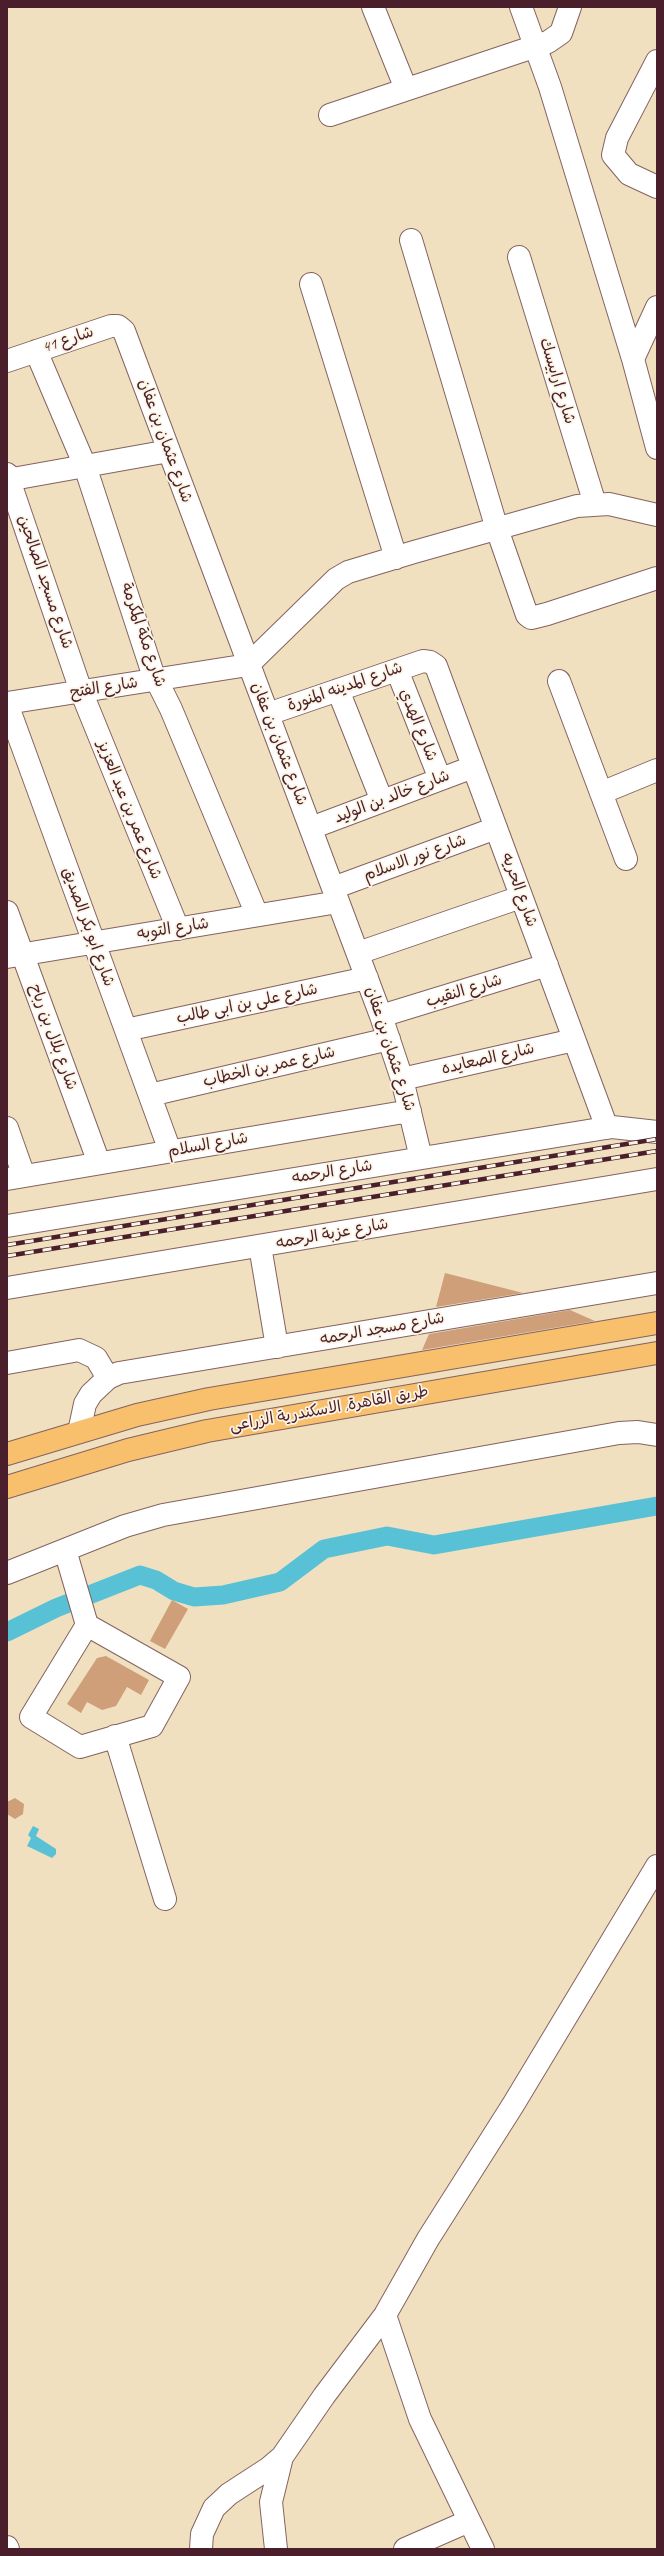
<!DOCTYPE html>
<meta charset="utf-8">
<style>
body{margin:0}
#map{position:relative;width:664px;height:2556px;overflow:hidden;background:#f0e0c0;font-family:Caveat,sans-serif}
canvas{display:block}
.frame{position:absolute;inset:0;border:8px solid #4a1f2b;pointer-events:none}
</style>
<div id="map">
<canvas width="664" height="2556"></canvas>
<div class="frame"></div>
</div>
<script>
const ctx = document.querySelector('canvas').getContext('2d');
ctx.lineJoin = 'round';
function fill(path, color) { ctx.fillStyle = color; ctx.fill(path, 'evenodd'); }
const toPath = rows => new Path2D(rows.map(r => 'M' + r).join(''));
function stroke(path, color, width, dash) { ctx.strokeStyle = color; ctx.lineWidth = width; ctx.lineCap = dash ? 'butt' : 'round'; ctx.setLineDash(dash || []); ctx.stroke(path); }
function drawText(font, color, halo, rows, align = 'center') {
  ctx.font = font + ' Caveat,"Playpen Sans Arabic",sans-serif'; ctx.lineWidth = 3.5; ctx.setLineDash([]); ctx.textBaseline = 'middle'; ctx.strokeStyle = halo; ctx.fillStyle = color; for (const [text, x, y, turn = 0] of rows) {
    ctx.save(); ctx.translate(x, y); ctx.rotate((+turn || 0) * Math.PI / 180); ctx.textAlign = isNaN(turn) ? turn : align; if (halo) ctx.strokeText(text, 0, 0); ctx.fillText(text, 0, 0); ctx.restore();
  }
}
fill(toPath([
 [33,1826,39,1829,36,1836,56,1849,56,1854,52,1858,27,1846,31,1838,28,1835]
]), '#59c1d6');
stroke(toPath([
 [7,1632,56,1608,140,1575,156,1580,174,1591,194,1597,223,1595,280,1582,324,1549,387,1536,434,1545,657,1506]
]), '#59c1d6', 19);
fill(toPath([
 [445,1273,523,1293,436,1307],
 [570,1310,595,1321,422,1350,429,1334],
 [172,1600,188,1609,165,1649,150,1641],
 [106,1656,149,1680,141,1695,127,1687,116,1706,102,1710,87,1702,81,1713,67,1704,97,1658],
 [15,1798,24,1804,23,1814,15,1819,7,1814,7,1802]
]), '#ce9f79');
const minor = toPath([
 [373,7,406,89],
 [521,7,550,87,633,359,657,448],
 [657,61,617,138,613,155,629,174,657,187],
 [330,115,548,42,561,33,570,7],
 [411,240,497,529,527,615,531,618,547,614,657,578],
 [519,257,595,504],
 [311,284,396,558],
 [36,351,85,466,152,671,171,709,257,915],
 [633,359,657,307],
 [7,361,111,326,118,326,124,331,381,1016,402,1079,421,1158],
 [7,474,81,691,178,929],
 [7,480,169,451],
 [397,670,440,779],
 [559,681,626,859],
 [338,690,382,801],
 [7,703,248,665,336,579,348,572,414,552,577,506,609,504,657,515],
 [7,704,170,1151],
 [268,714,423,661,430,662,436,666,607,1128],
 [601,793,657,770],
 [311,828,473,767],
 [333,888,496,828],
 [7,912,99,1163],
 [358,953,521,897],
 [7,957,338,902],
 [381,1016,547,965],
 [126,1030,367,978],
 [402,1079,574,1040],
 [150,1095,389,1039],
 [7,1128,24,1176],
 [7,1179,410,1111],
 [7,1226,612,1127,657,1132],
 [260,1246,277,1347],
 [7,1288,657,1179],
 [7,1363,79,1350,96,1358,108,1378],
 [79,1432,85,1404,91,1394,108,1378,119,1373,657,1283],
 [65,1550,87,1625,179,1677,152,1726,80,1747,31,1717,87,1625],
 [7,1573,125,1526,163,1515,619,1433,638,1432,657,1435],
 [115,1736,165,1899],
 [385,2315,420,2419,483,2549],
 [7,2547,8,2549],
 [201,2549,202,2534,214,2508,229,2494,269,2468,282,2457,324,2396,385,2315,428,2239,513,2105,657,1866],
 [276,2549,271,2502,282,2457],
 [405,2549,469,2521]
]);
const highway = toPath([
 [7,1454,137,1415,209,1399,657,1323],
 [7,1487,128,1450,207,1431,657,1353]
]);
stroke(minor, '#84635f', 24);
stroke(highway, '#84635f', 24);
stroke(minor, '#fff', 22);
stroke(highway, '#f8bf6c', 22);
const rail = toPath([
 [7,1245,657,1139],
 [7,1256,657,1151]
]);
stroke(rail, '#4a1f2b', 4.5);
stroke(rail, '#fcf5e5', 3, [9]);
drawText('16px', '#4a1f2b', '#fcf5e5', [
 ["شارع 41",68,340,-19],
 ["شارع ارابيسك",557,381,73],
 ["شارع عثمان بن عفان",165,441,70],
 ["شارع مسجد الصالحين",45,582,71],
 ["شارع مكة المكرمة",143,635,71],
 ["شارع المدينه المنورة",345,687,-19],
 ["شارع الفتح",104,688,-9],
 ["شارع الهدي",418,725,68],
 ["شارع عثمان بن عفان",279,744,69],
 ["شارع خالد بن الوليد",392,797,-21],
 ["شارع عمر بن عبد العزيز",129,810,68],
 ["شارع نور الاسلام",415,858,-20],
 ["شارع الحريه",519,890,70],
 ["شارع ابو بكر الصديق",88,927,70],
 ["شارع التوبه",173,929,-9],
 ["شارع النقيب",464,991,-17],
 ["شارع على بن ابى طالب",247,1004,-12],
 ["شارع بلال بن رباح",53,1037,70],
 ["شارع عثمان بن عفان",390,1049,72],
 ["شارع الصعايده",488,1059,-13],
 ["شارع عمر بن الخطاب",269,1067,-13],
 ["شارع السلام",208,1145,-10],
 ["شارع الرحمه",332,1172,-9],
 ["شارع عزبة الرحمه",332,1234,-10],
 ["شارع مسجد الرحمه",382,1329,-10],
 ["طريق القاهرة, الاسكندرية الزراعى",329,1409,-10]
]);
</script>
